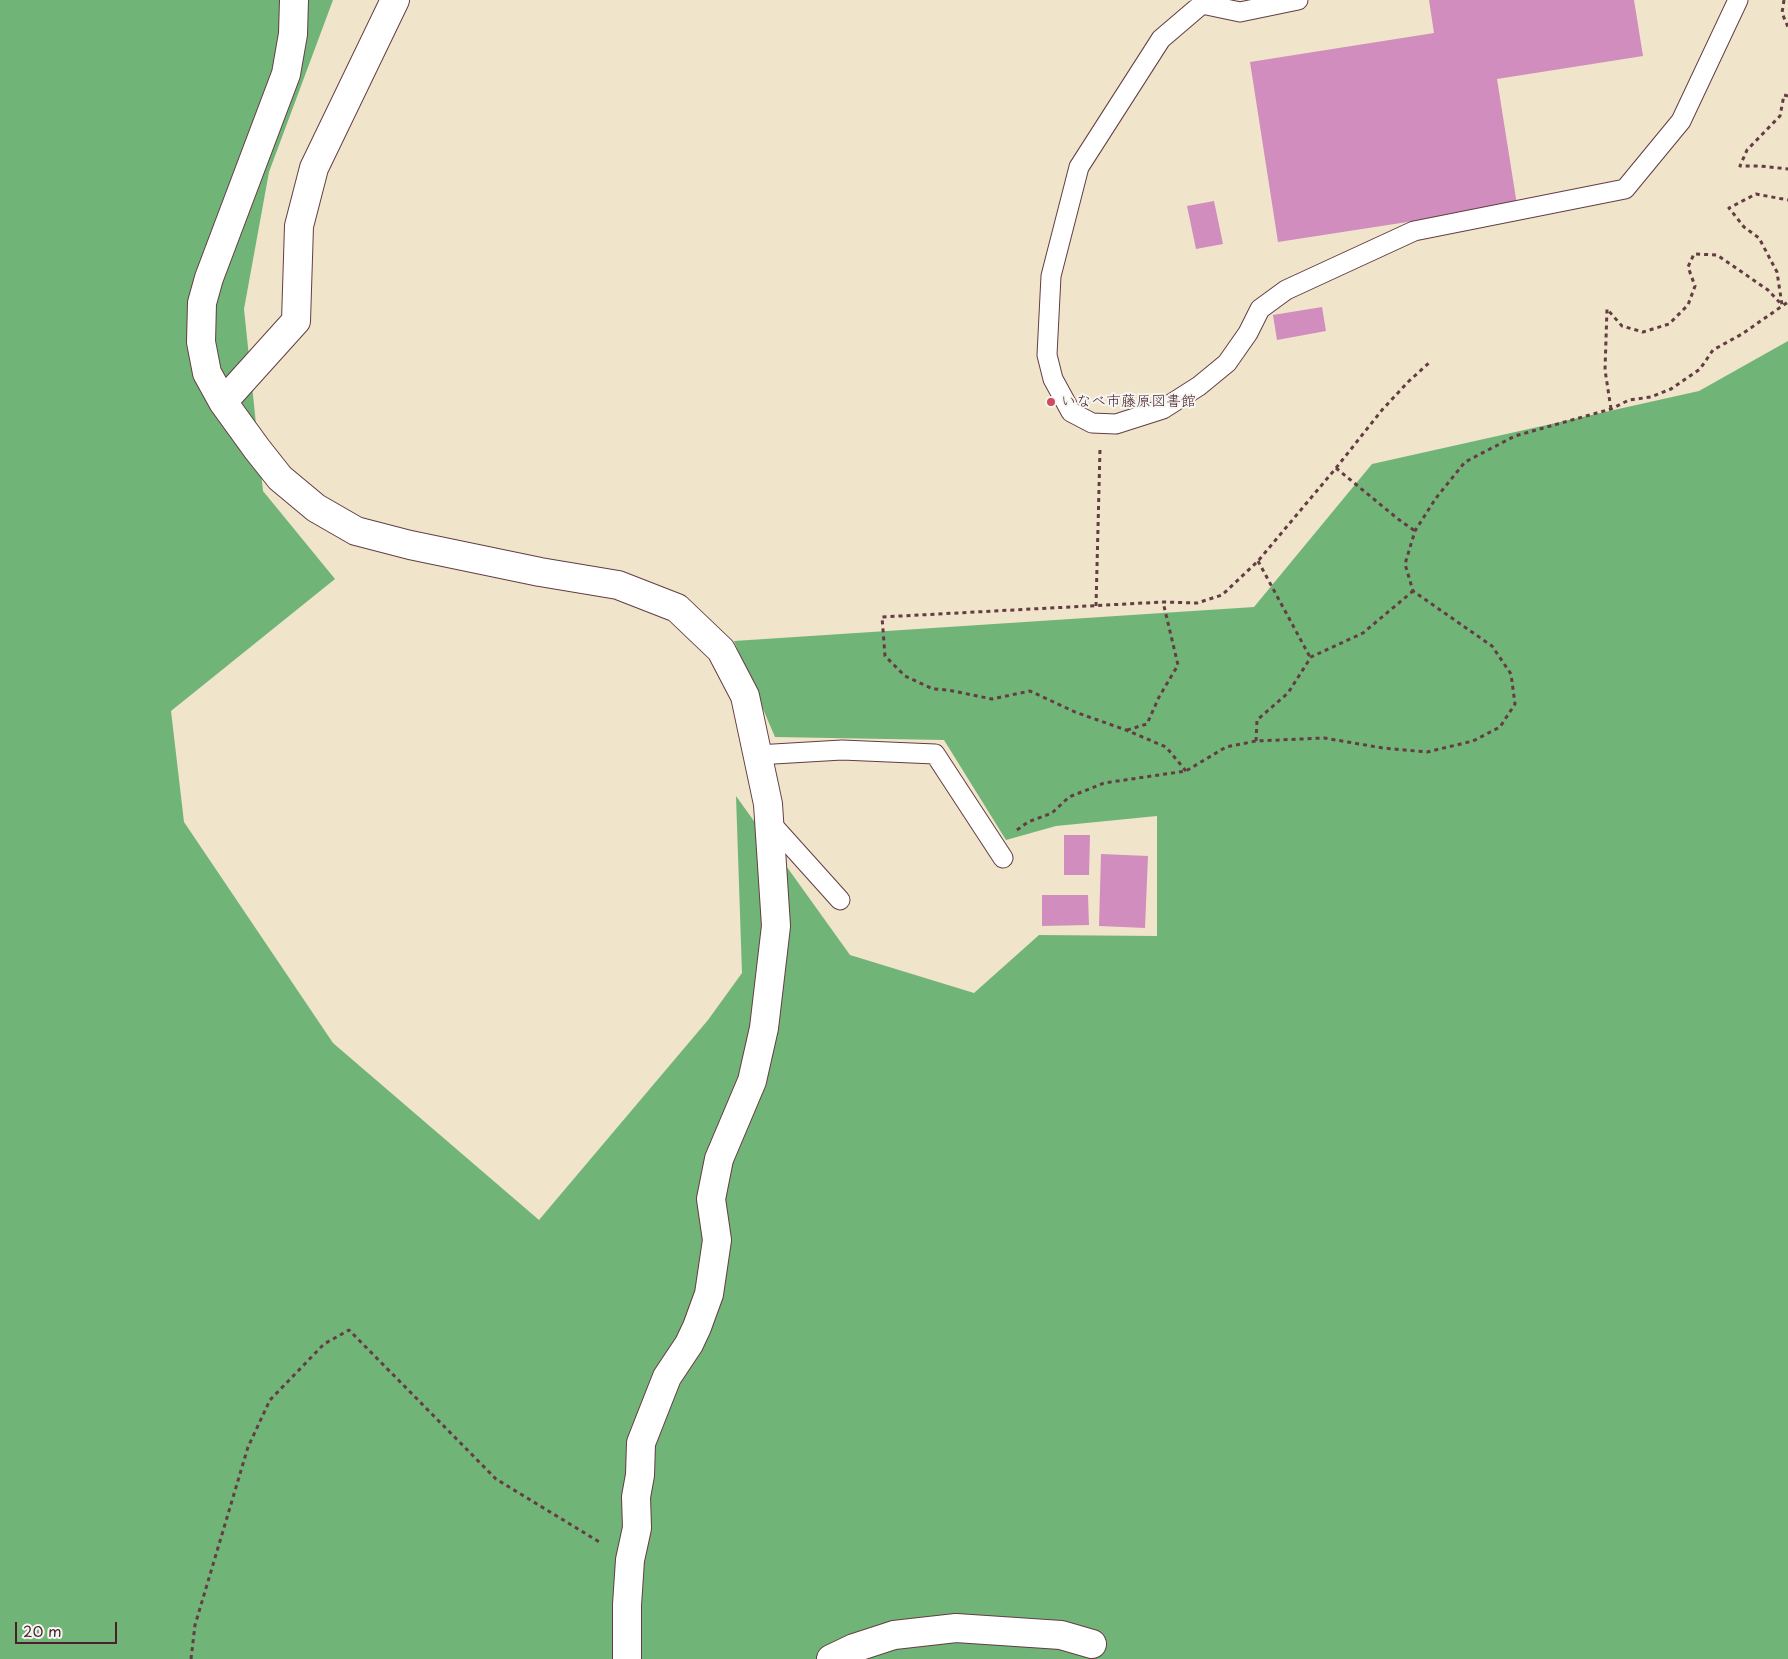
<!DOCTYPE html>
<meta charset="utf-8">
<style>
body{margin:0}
#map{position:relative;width:1788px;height:1659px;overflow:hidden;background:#f0e4ca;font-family:"Playpen Sans",sans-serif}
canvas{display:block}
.scale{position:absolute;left:15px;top:1622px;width:102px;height:22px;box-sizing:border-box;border:2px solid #4a1f2b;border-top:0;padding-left:6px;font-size:15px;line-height:18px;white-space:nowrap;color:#4a1f2b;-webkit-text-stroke:4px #f6f6f2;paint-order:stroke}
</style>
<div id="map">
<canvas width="1788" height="1659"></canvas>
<div class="scale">20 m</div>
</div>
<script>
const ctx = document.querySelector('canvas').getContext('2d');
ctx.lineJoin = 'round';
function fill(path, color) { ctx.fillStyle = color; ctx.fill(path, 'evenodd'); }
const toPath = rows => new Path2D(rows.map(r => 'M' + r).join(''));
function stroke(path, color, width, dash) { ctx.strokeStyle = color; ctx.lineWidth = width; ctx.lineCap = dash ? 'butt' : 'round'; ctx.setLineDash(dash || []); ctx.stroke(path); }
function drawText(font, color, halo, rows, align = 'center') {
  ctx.font = font + ' "Playpen Sans","Klee One",sans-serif'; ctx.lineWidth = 4; ctx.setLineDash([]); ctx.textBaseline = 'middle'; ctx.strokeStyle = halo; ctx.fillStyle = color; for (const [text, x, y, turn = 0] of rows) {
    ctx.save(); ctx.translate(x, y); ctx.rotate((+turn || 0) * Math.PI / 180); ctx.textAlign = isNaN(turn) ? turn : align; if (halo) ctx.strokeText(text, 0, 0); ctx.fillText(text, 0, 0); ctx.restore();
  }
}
fill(toPath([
 [0,0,333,0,269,172,244,309,263,491,335,579,171,711,184,822,333,1043,539,1220,708,1020,742,973,736,796,850,955,974,993,1039,935,1157,936,1157,816,1056,826,1006,840,944,740,775,737,734,641,1254,607,1372,464,1699,391,1788,341,1788,1659,0,1659]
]), '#71b478');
fill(toPath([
 [1429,0,1634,0,1643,56,1497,79,1517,205,1278,242,1250,62,1434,33],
 [1214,201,1223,244,1196,249,1187,206],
 [1322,307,1326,331,1277,340,1273,315],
 [1064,835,1090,835,1089,875,1064,875],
 [1101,854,1148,856,1145,928,1099,926],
 [1042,895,1088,895,1089,925,1042,926]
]), '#d18dbd');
const lane = toPath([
 [1201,0,1202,4,1240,12,1298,0],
 [1202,4,1161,39,1079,167,1051,276,1047,355,1053,379,1071,412,1092,423,1116,424,1163,409,1199,386,1227,363,1248,333,1260,309,1286,290,1414,231,1625,189,1681,121,1738,0],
 [757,755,842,750,935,754,1003,858],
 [769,821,840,900]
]);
const street = toPath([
 [294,0,293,34,286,74,209,278,202,303,201,342,207,373,223,402,257,449,280,478,316,508,356,531,410,545,540,572,618,585,677,608,721,650,745,696,768,804,776,926,764,1028,752,1081,719,1159,711,1199,717,1240,709,1294,697,1327,689,1344,667,1377,641,1443,640,1475,636,1497,637,1528,630,1560,627,1605,627,1659],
 [223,402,296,321,299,226,314,168,395,0],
 [831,1659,854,1648,894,1635,956,1628,1061,1635,1092,1644]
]);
stroke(lane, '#633d43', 21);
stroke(street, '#633d43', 30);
stroke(toPath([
 [1784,0,1782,13,1788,27],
 [1788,96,1784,95,1780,116,1747,150,1740,166,1760,166,1788,169],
 [1611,409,1605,370,1607,309,1622,326,1643,332,1669,324,1688,305,1695,286,1688,267,1694,254,1717,255,1768,290,1782,305,1777,272,1759,238,1744,227,1729,208,1756,194,1788,200],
 [1336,468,1382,410,1408,382,1431,361],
 [1258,561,1310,657],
 [1096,606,1100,449],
 [1127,730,1147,724,1159,697,1178,665,1163,602],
 [1256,741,1257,720,1288,693,1311,657,1363,633,1413,591],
 [1186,771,1166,747,1126,730,1075,712,1030,691,992,699,948,690,933,689,905,676,885,656,882,617,1163,602,1197,603,1222,595,1258,561,1336,468,1398,519,1415,531],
 [1017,830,1028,822,1052,813,1069,797,1104,783,1186,771,1226,747,1256,741,1324,738,1383,748,1427,752,1473,741,1500,727,1515,704,1511,674,1492,646,1413,591,1405,564,1415,531,1436,498,1465,462,1515,436,1611,409,1629,400,1651,397,1671,389,1700,369,1713,350,1742,334,1788,302],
 [191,1659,195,1625,248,1447,270,1400,324,1344,349,1330,496,1479,601,1543]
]), '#633d43', 3, [4, 4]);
stroke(lane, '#fff', 19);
stroke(street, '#fff', 28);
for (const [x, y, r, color] of [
 [1051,402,5,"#d1495b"]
]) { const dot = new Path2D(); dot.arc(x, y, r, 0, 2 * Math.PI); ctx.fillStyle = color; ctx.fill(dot); stroke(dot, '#f6f6f2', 2); }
drawText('15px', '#4a1f2b', '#f6f6f2', [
 ["いなべ市藤原図書館",1061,402]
], 'left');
</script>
